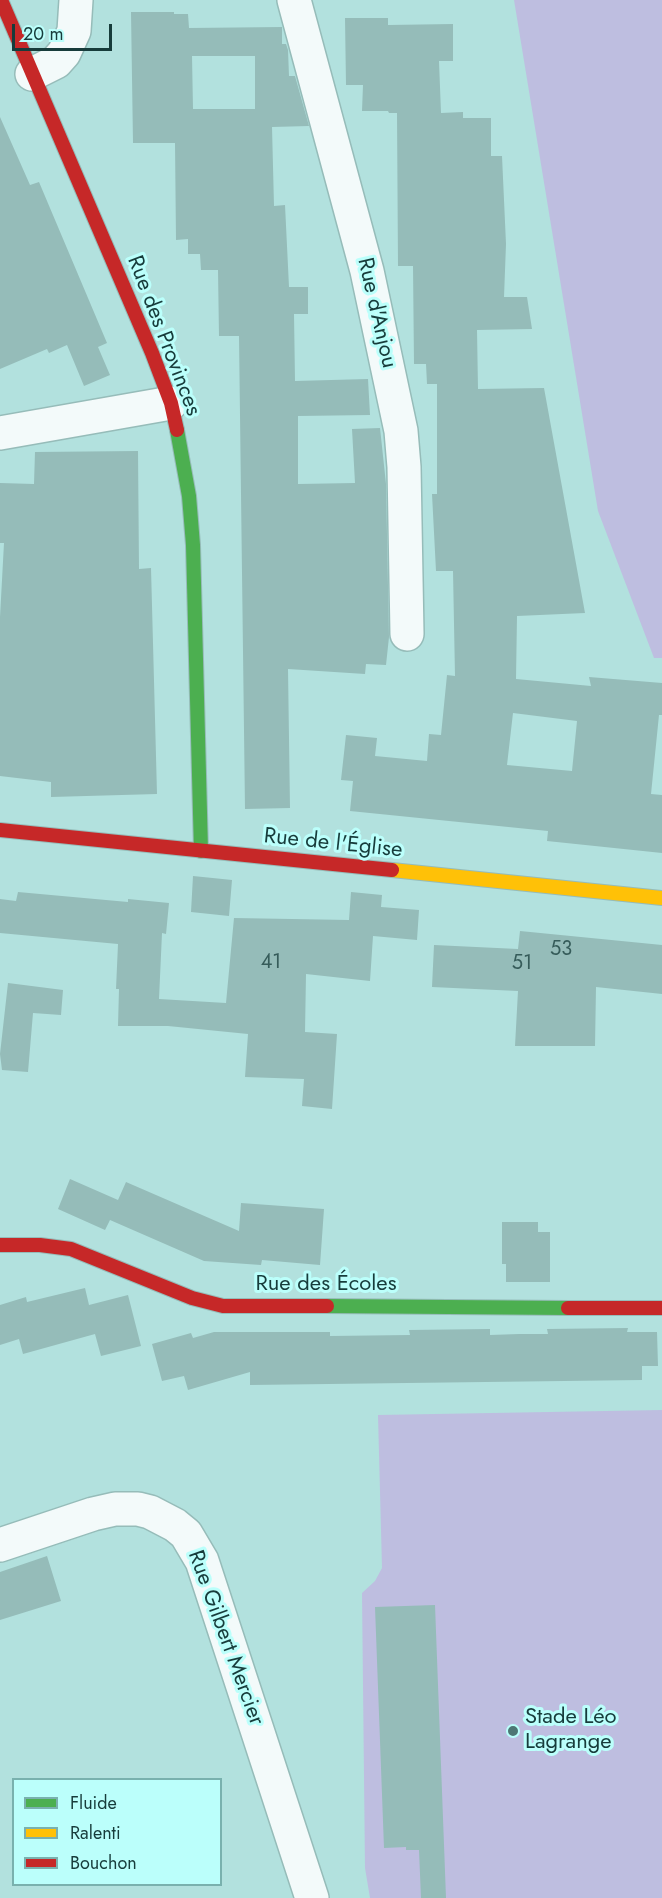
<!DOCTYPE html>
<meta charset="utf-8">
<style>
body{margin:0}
#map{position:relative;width:662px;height:1898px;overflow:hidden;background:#b2e1de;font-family:Jost,sans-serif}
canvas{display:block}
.legend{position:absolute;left:12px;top:1778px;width:210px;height:108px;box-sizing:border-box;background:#bbfffb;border:2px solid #79b1ae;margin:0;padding:8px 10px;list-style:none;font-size:18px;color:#173c3b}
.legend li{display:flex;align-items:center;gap:12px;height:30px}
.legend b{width:30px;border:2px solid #79b1ae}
.scale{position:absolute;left:12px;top:24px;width:100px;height:27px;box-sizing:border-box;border:3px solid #173c3b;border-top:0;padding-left:8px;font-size:18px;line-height:21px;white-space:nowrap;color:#173c3b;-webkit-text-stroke:4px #bbfffb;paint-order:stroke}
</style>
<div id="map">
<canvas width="662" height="1898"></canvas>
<ul class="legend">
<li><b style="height:8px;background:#4caf50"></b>Fluide</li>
<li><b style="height:8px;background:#ffc107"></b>Ralenti</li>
<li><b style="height:8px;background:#c62828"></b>Bouchon</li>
</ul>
<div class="scale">20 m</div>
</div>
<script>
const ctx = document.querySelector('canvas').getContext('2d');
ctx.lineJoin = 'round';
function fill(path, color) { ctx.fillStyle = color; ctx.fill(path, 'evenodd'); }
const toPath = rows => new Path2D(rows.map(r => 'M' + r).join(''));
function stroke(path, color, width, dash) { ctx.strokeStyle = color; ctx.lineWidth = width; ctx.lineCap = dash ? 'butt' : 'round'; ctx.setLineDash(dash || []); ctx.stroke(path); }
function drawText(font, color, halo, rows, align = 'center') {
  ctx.font = font + ' Jost,sans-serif'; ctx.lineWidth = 6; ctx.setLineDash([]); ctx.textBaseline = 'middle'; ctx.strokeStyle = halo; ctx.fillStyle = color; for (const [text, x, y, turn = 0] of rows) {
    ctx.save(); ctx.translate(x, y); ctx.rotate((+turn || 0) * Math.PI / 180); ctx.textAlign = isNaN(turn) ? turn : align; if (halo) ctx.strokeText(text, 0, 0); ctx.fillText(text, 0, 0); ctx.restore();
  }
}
fill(toPath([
 [514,0,662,0,662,658,654,658,598,511],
 [662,1410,662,1898,370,1898,365,1868,362,1593,375,1581,382,1568,378,1415]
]), '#bebee0');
fill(toPath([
 [131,12,174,12,174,14,188,14,189,28,282,27,282,44,286,44,288,50,289,76,295,76,309,126,272,127,274,206,285,205,289,287,308,287,308,314,294,314,295,381,368,379,370,415,298,416,298,484,355,483,352,429,380,428,386,484,389,637,386,665,366,664,365,674,288,669,290,808,245,809,239,336,219,336,218,270,201,270,200,254,188,254,188,239,176,240,175,143,133,143],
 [192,56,255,56,255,109,193,109],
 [345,18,388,18,388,25,453,24,453,61,439,61,441,113,463,112,463,118,491,118,491,156,502,156,506,244,504,297,527,297,532,329,477,330,478,389,544,388,585,613,517,616,516,679,591,686,589,677,662,683,662,715,659,715,651,794,662,795,662,853,547,841,548,831,350,811,353,781,341,780,346,735,377,738,375,756,427,761,429,734,441,735,447,675,455,676,453,571,436,571,432,494,437,494,437,384,427,384,426,364,414,364,413,266,398,266,397,113,389,113,388,111,362,111,363,85,346,85],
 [513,713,577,721,572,771,507,765],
 [0,117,30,185,39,182,107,343,98,347,110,375,84,386,67,345,49,353,47,349,0,369],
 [138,451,139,569,151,568,157,794,51,797,51,782,0,776,0,617,4,543,0,543,0,483,34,484,35,452],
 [193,876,232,880,229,916,191,912],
 [18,892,128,902,128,899,169,903,166,934,162,933,159,999,226,1003,234,918,349,920,351,892,382,895,381,907,419,910,417,940,373,936,370,981,306,974,305,1032,337,1034,332,1109,302,1106,304,1079,245,1077,248,1034,168,1026,118,1026,119,989,116,989,118,944,0,933,0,899,16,901],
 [520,931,662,945,662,994,596,987,595,1046,515,1046,518,991,432,987,434,945,518,949],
 [8,983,63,990,61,1015,33,1013,28,1072,2,1070,0,1054],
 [70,1179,118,1200,110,1218,126,1182,239,1231,241,1203,324,1209,320,1265,262,1260,261,1265,204,1261,110,1220,105,1230,58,1209],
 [502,1222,538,1222,538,1232,550,1232,550,1282,506,1282,506,1264,502,1264],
 [85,1288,89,1305,128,1295,141,1346,101,1356,95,1334,23,1354,19,1339,0,1345,0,1305,26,1297,27,1302],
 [628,1328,627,1332,657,1332,658,1366,642,1366,642,1380,250,1385,250,1372,188,1390,184,1376,162,1381,152,1344,191,1333,193,1338,214,1332,330,1332,330,1336,410,1335,409,1330,490,1329,490,1335,519,1334,548,1334,547,1329],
 [47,1556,61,1601,0,1620,0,1572],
 [435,1605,446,1898,421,1898,419,1850,406,1850,406,1847,384,1848,375,1607]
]), '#95bcb9');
const street = toPath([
 [294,0,367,271,401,431,404,467,407,634],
 [32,74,56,62,64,53,74,31,76,0],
 [0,433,171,403],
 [0,1545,93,1514,115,1509,138,1509,150,1512,175,1525,186,1534,202,1561,312,1898]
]);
const fast = toPath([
 [177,430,189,496,193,545,201,851],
 [327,1306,568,1308]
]);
const slow = toPath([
 [392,870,662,898]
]);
const jam = toPath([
 [1,0,152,353,171,403,177,430],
 [0,830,392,870],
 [0,1245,40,1245,71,1249,192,1298,223,1306,327,1306],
 [568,1308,662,1308]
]);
stroke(street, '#96bcb9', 36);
stroke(fast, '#96bcb9', 16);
stroke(slow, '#96bcb9', 16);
stroke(jam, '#96bcb9', 16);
stroke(street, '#f3fafa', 33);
stroke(fast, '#4caf50', 14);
stroke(slow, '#ffc107', 14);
stroke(jam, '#c62828', 14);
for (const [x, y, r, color] of [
 [513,1731,6,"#4d7674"]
]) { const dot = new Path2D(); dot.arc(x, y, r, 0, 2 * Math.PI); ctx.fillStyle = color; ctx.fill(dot); stroke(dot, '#bbfffb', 2); }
drawText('20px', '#365c5a', null, [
 ["53",561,950],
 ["41",271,963],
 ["51",522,964]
]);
drawText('22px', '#173c3b', '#bbfffb', [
 ["Rue d'Anjou",376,313,77],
 ["Rue des Provinces",163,336,69],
 ["Rue de l'Église",333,844,6],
 ["Rue des Écoles",326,1285],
 ["Rue Gilbert Mercier",225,1638,70]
]);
drawText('22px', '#173c3b', '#bbfffb', [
 ["Stade Léo",525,1718],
 ["Lagrange",525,1743]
], 'left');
</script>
